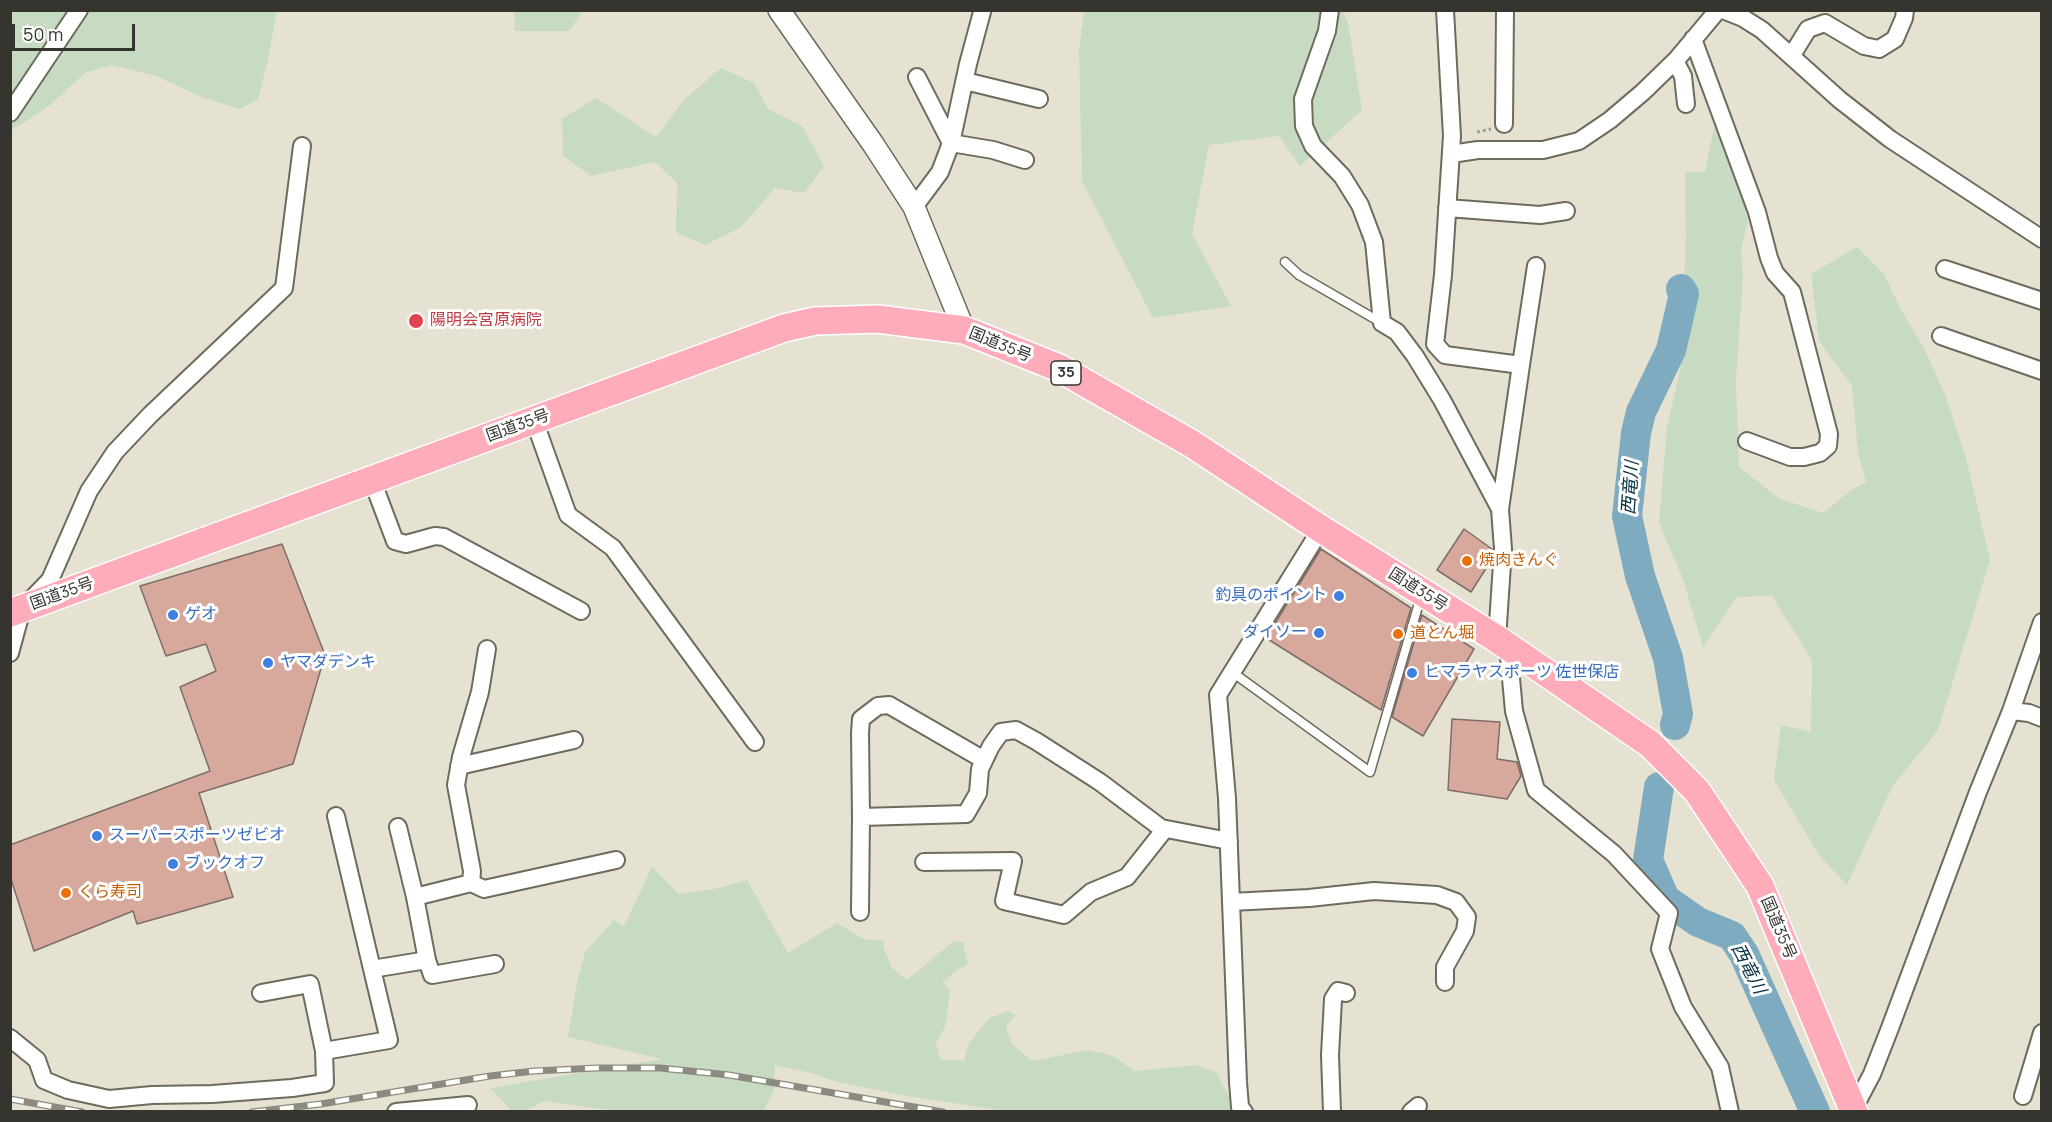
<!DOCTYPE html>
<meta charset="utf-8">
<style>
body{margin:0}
#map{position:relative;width:2052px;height:1122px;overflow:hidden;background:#e6e2d2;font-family:Manrope,sans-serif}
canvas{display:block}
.frame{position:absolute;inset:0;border:12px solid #35342e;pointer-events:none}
.scale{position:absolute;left:12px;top:24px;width:123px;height:27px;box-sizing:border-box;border:3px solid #35342e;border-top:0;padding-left:8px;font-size:18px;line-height:21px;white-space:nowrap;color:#35342e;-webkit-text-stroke:4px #fff;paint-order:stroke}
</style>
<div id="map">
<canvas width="2052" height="1122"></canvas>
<div class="frame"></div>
<div class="scale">50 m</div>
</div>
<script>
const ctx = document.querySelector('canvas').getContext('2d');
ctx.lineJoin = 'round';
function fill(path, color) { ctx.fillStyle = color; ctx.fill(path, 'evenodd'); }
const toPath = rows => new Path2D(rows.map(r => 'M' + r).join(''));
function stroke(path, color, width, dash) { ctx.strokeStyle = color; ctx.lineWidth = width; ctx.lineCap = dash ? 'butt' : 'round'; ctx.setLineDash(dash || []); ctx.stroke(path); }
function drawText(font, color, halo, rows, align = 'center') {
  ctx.font = font + ' Manrope,"Noto Sans JP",sans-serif'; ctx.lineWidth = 6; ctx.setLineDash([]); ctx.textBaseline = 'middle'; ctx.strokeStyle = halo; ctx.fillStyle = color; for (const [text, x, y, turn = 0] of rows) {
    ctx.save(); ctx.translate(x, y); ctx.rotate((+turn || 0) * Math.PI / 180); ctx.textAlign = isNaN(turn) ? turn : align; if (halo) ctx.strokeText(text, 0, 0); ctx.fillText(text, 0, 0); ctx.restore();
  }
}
fill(toPath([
 [10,11,277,11,268,59,258,99,240,109,201,97,157,76,111,65,85,73,49,106,20,125,11,129],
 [514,11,514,10,583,11,569,31,515,31],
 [1084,11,1342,11,1348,22,1362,110,1300,166,1279,136,1209,145,1192,234,1231,306,1153,318,1082,181,1079,51],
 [721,68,754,83,768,109,802,126,824,166,804,193,775,188,740,228,705,245,676,232,677,183,655,162,591,176,563,156,562,119,596,98,656,137,684,100],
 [1715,122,1740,188,1748,220,1741,251,1743,277,1736,381,1739,467,1780,499,1823,513,1850,491,1866,482,1858,452,1852,386,1819,341,1811,274,1857,247,1884,274,1901,310,1924,348,1946,397,1966,458,1990,560,1938,730,1892,787,1847,885,1819,855,1774,780,1781,725,1811,732,1812,660,1772,596,1737,597,1703,647,1683,579,1659,523,1667,427,1680,371,1686,236,1685,172,1705,172],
 [652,867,679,894,714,889,747,880,788,953,837,923,863,939,884,941,884,948,892,968,907,980,954,941,963,942,968,964,958,969,943,982,950,991,945,1027,936,1043,940,1059,964,1061,968,1045,988,1019,1008,1011,1016,1015,1006,1026,1011,1043,1032,1061,1088,1050,1111,1055,1135,1071,1196,1065,1216,1072,1237,1111,1006,1111,907,1096,837,1082,811,1073,775,1065,774,1091,763,1111,615,1111,544,1101,524,1111,512,1111,490,1088,662,1059,568,1037,578,978,585,952,614,920,624,926]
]), '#c6dbc2');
stroke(toPath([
 [1675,725,1678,714,1668,658,1640,576,1627,516,1636,433,1641,412,1671,350,1684,294,1681,289],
 [1659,787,1648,860,1665,899,1698,922,1732,936,1744,954,1815,1112]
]), '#7eabc0', 30);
const building = toPath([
 [1464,529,1492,549,1492,559,1471,592,1437,570,1464,529],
 [282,544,325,655,293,764,199,793,233,897,137,924,133,911,34,951,10,876,10,845,210,771,180,687,216,671,206,644,166,656,140,586,282,544],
 [1321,549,1411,608,1381,710,1266,638,1321,549],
 [1422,615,1474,649,1423,736,1392,717,1422,615],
 [1452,719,1500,722,1497,759,1517,762,1521,776,1507,799,1448,790,1452,719]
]);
fill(building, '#d7a99c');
stroke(building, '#7d6d68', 1.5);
const service = toPath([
 [1285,262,1299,275,1382,323],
 [1232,672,1370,772,1421,596]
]);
const minor = toPath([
 [1330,10,1327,31,1303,99,1304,126,1313,146,1342,176,1360,205,1374,242,1382,323,1397,332,1415,356,1442,400,1500,509],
 [1445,10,1452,136,1443,275,1435,344,1445,355,1521,365,1500,509,1503,549,1497,639],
 [1723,10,1743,18,1762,30,1840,100,1890,139,2042,239],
 [1693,39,1757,212,1769,258,1775,273,1792,292,1829,434,1828,446,1820,453,1804,457,1790,457,1747,441],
 [1792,55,1808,29,1825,23,1864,46,1879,49,1895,39,1904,18,1905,10],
 [1675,61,1683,76,1686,104],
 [917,77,951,143,993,150,1025,160],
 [965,81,1039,99],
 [10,113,79,10],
 [1504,124,1505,10],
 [1451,154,1478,150,1543,150,1579,141,1610,120,1643,92,1677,59,1718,10],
 [914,207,940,172,951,143,968,64,982,12],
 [1447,208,1540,215,1566,211],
 [1945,269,2042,301],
 [1941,336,2042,371],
 [1521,365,1536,266],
 [534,420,568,515,613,548,755,742],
 [372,480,395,541,406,544,435,536,444,537,581,611],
 [1508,646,1514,711,1536,790,1614,854,1669,913,1660,949,1683,1007,1720,1067,1730,1112],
 [10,653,22,609,50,580,89,491,115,452,150,415,284,288,302,146],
 [2011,711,2029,713,2042,718],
 [459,766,574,740],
 [336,816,372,969],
 [861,817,860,733,861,719,878,706,889,705,984,760],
 [924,862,1013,861,1004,901,1064,915,1091,892,1127,877,1165,829],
 [471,883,472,871,456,785,461,757,480,692,487,649],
 [415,897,471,883,484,889,616,860],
 [1231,902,1309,898,1374,891,1437,895,1456,902,1467,917,1465,931,1445,967,1445,982],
 [860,912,861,817,966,814,978,793,980,769,991,746,1001,732,1016,730,1036,741,1100,782,1161,828,1229,841],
 [427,960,432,975,495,964],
 [261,993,310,984,324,1051],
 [10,1038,37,1060,44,1080,68,1090,109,1099,152,1095,212,1094,292,1088,325,1083,324,1051,389,1040,372,969,427,960,415,897,398,827],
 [2023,1096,2042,1033],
 [1853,1110,1872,1074,1890,1028,1978,792,2011,711,2042,622],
 [396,1112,468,1105],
 [1244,1112,1240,1107,1238,1082,1227,798,1218,695,1321,529],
 [1332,1112,1330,1055,1333,999,1338,991,1346,993],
 [1411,1112,1418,1106]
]);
const tertiary = toPath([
 [779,10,873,144,914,207,964,330]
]);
const trunk = toPath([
 [10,613,784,328,815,321,878,319,964,330,1059,368,1192,444,1321,529,1497,639,1650,744,1697,791,1760,886,1854,1112]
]);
stroke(service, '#6e6a5c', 11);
stroke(minor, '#6e6a5c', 20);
stroke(tertiary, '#6e6a5c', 24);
stroke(trunk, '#fff', 30);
stroke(toPath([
 [1477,132,1491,129]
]), '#9f9d91', 3, [3, 3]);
stroke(service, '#fff', 8);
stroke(minor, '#fff', 16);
stroke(tertiary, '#fff', 21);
stroke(trunk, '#feacba', 27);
const rail = toPath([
 [10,1099,82,1112],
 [252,1112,321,1104,490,1076,534,1071,597,1068,660,1068,729,1075,943,1112]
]);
stroke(rail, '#8d8a7f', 7);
stroke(rail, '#fff', 4.5, [14]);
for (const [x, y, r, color] of [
 [416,321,8,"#e0444e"],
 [1467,561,6,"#e8710a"],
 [1339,596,6,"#3f7fe0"],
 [173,615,6,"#3f7fe0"],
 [1319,633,6,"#3f7fe0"],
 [1398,634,6,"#e8710a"],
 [268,663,6,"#3f7fe0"],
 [1412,673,6,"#3f7fe0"],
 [97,836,6,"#3f7fe0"],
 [173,864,6,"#3f7fe0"],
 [66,893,6,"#e8710a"]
]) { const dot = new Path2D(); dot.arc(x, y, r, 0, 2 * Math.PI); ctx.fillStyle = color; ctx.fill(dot); stroke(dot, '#fff', 2); }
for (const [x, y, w] of [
 [1066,373,30]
]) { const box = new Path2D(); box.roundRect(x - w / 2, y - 12, w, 24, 4.5); ctx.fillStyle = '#fff'; ctx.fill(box); stroke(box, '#35342e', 1.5); }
drawText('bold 15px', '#35342e', null, [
 ["35",1066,373]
]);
drawText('16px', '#be3a42', '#fff', [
 ["陽明会宮原病院",430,321]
], 'left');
drawText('16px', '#35342e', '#fff', [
 ["国道35号",1000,345,22],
 ["国道35号",518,426,-20],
 ["国道35号",1418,590,32],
 ["国道35号",62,594,-20],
 ["国道35号",1778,928,67]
]);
drawText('16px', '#c56008', '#fff', [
 ["焼肉きんぐ",1479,561],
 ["道とん堀",1410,634],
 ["くら寿司",78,893]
], 'left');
drawText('16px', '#366cbe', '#fff', [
 ["釣具のポイント",1327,596,"right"],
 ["ゲオ",185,615],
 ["ダイソー",1307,633,"right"],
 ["ヤマダデンキ",280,663],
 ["ヒマラヤスポーツ 佐世保店",1424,673],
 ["スーパースポーツゼビオ",109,836],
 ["ブックオフ",185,864]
], 'left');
drawText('italic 18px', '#073040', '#fff', [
 ["西竜川",1631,488,-86],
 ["西竜川",1748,969,63]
]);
</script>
